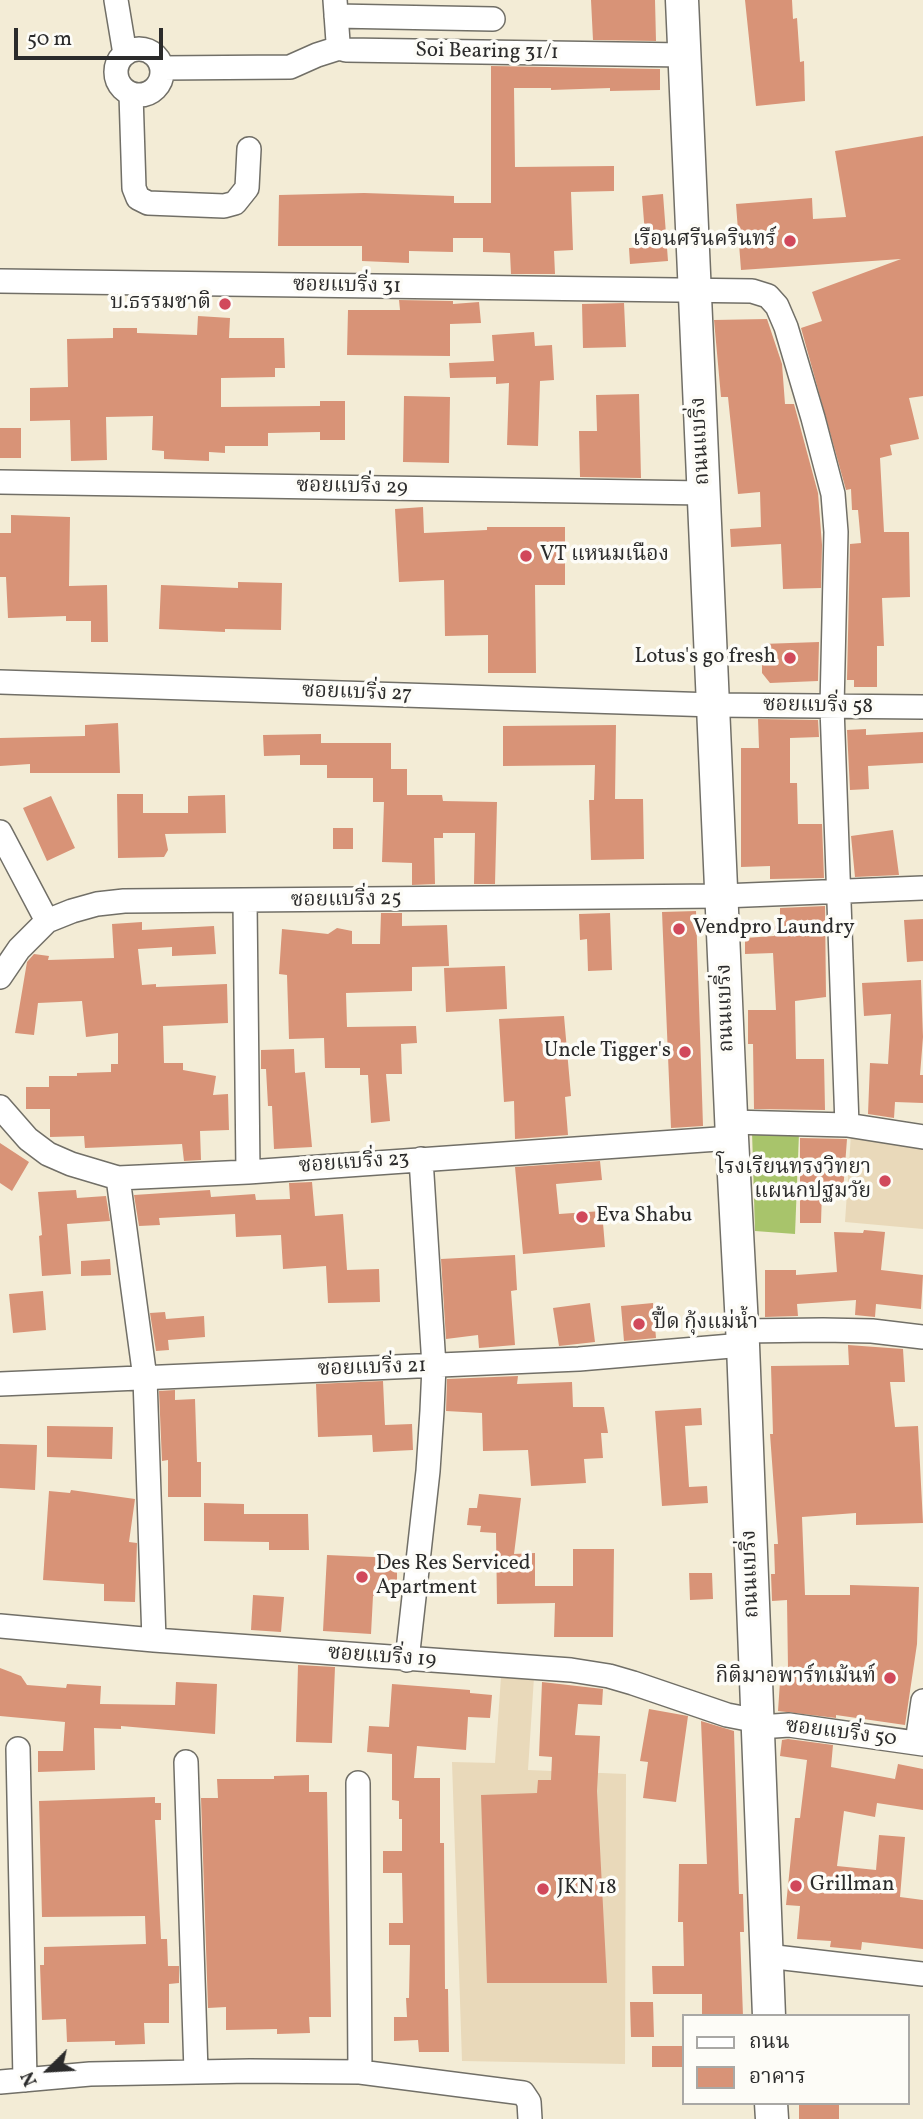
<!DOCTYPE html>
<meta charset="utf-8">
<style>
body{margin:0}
#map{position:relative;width:923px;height:2119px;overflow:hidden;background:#f3ecd6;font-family:Vollkorn,"Noto Serif Thai",serif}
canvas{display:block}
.legend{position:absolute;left:682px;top:2014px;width:228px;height:91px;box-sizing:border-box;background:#fdfcf7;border:2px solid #a9a8a5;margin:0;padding:9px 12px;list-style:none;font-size:21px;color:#2b2b2b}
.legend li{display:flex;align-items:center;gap:14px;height:35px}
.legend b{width:35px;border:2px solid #a9a8a5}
.north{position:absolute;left:14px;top:2035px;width:70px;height:70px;-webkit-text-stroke:5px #fdfcf7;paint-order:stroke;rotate:246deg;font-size:19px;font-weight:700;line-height:28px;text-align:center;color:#2b2b2b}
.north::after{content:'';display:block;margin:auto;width:24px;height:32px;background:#2b2b2b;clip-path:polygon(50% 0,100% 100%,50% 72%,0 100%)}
.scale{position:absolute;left:14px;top:28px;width:149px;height:32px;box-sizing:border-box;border:4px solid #2b2b2b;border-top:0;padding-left:9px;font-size:21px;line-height:24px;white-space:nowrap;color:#2b2b2b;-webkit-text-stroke:5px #fdfcf7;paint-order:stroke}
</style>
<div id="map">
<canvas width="923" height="2119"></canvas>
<ul class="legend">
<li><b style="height:9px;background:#fff"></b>ถนน</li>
<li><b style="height:19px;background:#d89377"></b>อาคาร</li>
</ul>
<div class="north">N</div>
<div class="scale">50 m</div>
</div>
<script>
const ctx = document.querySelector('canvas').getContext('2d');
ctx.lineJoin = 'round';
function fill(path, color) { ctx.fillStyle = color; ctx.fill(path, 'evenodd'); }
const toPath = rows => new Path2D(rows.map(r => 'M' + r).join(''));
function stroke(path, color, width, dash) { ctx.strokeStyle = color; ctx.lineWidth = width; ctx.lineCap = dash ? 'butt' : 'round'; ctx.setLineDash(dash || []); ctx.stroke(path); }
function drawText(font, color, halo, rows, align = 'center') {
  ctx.font = font + ' Vollkorn,"Noto Serif Thai",serif'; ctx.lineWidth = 7; ctx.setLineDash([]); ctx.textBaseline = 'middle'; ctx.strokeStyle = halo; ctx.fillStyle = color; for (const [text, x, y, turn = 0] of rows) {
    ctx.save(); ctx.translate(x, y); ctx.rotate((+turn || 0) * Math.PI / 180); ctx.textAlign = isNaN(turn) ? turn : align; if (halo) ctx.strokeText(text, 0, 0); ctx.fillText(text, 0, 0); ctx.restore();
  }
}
fill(toPath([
 [851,1134,923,1140,923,1229,845,1222],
 [501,1677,534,1677,528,1770,626,1774,625,2064,462,2061,452,1762,495,1763]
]), '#e9d9ba');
fill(toPath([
 [752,1131,799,1133,795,1234,755,1231]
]), '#a8c46b');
fill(toPath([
 [591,0,655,0,656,41,593,40],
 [745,0,792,0,793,19,797,18,800,62,804,61,805,101,756,106],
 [491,66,660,69,660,90,610,91,610,88,551,90,551,88,514,88,515,167,614,166,614,191,571,192,573,250,554,251,555,274,511,274,510,253,483,252,483,238,453,238,453,252,409,251,409,263,362,261,362,246,278,246,279,195,364,193,454,196,454,203,491,203],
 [923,136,923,396,909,398,919,439,890,445,892,455,880,458,884,532,909,532,910,597,882,598,884,646,877,646,877,687,854,687,854,680,847,680,850,544,861,543,858,510,852,510,851,489,846,490,801,328,822,321,812,292,901,259,741,270,736,204,812,198,813,219,846,217,835,151],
 [663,194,668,261,630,264,629,248,646,247,642,196],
 [399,300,453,301,453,304,479,302,481,323,450,324,450,356,347,355,348,310,400,310],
 [624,303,626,347,583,348,582,304],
 [198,316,230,318,229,338,284,338,285,368,275,368,275,377,221,378,221,407,320,406,320,401,345,401,345,440,320,440,320,432,268,433,268,446,225,446,225,453,209,452,209,461,164,459,164,451,152,450,153,416,106,417,107,460,71,461,70,420,30,421,30,388,68,387,67,339,113,338,113,328,137,328,137,333,197,335],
 [767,319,782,364,785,404,794,404,818,493,822,545,821,588,783,589,781,544,731,547,730,529,761,527,760,492,738,494,728,397,721,397,714,320],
 [534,332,535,346,552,345,554,380,540,381,538,446,507,445,509,383,496,384,496,377,450,378,449,363,494,361,492,335],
 [639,394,641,478,580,477,579,431,597,431,596,395],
 [404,396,450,397,449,463,403,462],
 [0,428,21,428,21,458,0,458],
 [423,507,424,533,487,530,487,527,565,527,565,585,535,585,536,673,488,673,488,635,445,636,444,580,399,582,395,509],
 [11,515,70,517,69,586,107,585,108,642,91,642,91,621,66,621,66,616,8,618,6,577,0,577,0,533,11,533],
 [238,582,282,583,281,630,225,629,225,632,159,629,161,585,238,588],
 [819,642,818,681,770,683,762,673,762,644],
 [758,719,818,720,819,737,790,738,790,783,797,783,798,824,822,824,824,878,770,879,770,866,741,867,741,748,759,748],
 [118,723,120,773,30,773,30,764,0,766,0,738,85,736,85,725],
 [616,725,615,799,643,799,644,859,591,860,589,800,594,800,595,765,503,766,503,726],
 [866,729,866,735,923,732,923,763,868,766,869,789,850,790,847,730],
 [321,734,321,743,391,743,391,769,407,769,407,795,442,795,443,801,497,802,495,884,474,884,475,833,443,833,443,838,434,838,435,884,412,885,412,863,382,862,384,802,373,802,373,778,327,778,327,765,300,765,300,755,264,756,263,735],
 [117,794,143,794,143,813,188,813,188,796,225,795,226,833,165,834,168,850,164,857,118,858],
 [51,796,75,848,47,861,23,808],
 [333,828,353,828,353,849,333,849],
 [893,830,899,875,855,877,851,836],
 [825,906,826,997,795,1001,796,1059,824,1059,825,1110,754,1109,753,1044,748,1044,748,1010,776,1010,773,953,745,954,745,938,774,936,775,926,780,925,780,908],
 [696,911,703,1126,671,1128,662,912],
 [381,913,402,913,402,926,447,925,449,966,412,967,412,991,346,993,347,1027,416,1026,417,1043,401,1044,402,1074,386,1074,390,1121,371,1123,368,1075,360,1075,360,1068,325,1068,324,1038,289,1039,287,975,279,974,282,929,328,934,337,928,352,931,352,944,380,944],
 [610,913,612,970,588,971,587,939,580,940,579,914],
 [923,919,923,961,907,962,904,920],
 [142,922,142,930,214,926,216,954,172,956,172,947,138,949,142,985,156,984,156,987,227,984,228,1023,163,1026,164,1063,183,1063,183,1070,216,1076,213,1095,228,1094,229,1130,200,1131,201,1160,184,1161,182,1144,85,1148,84,1136,50,1137,50,1109,26,1109,26,1087,49,1087,49,1076,77,1076,77,1073,111,1072,111,1064,118,1064,118,1033,86,1037,82,1001,38,1003,34,1035,15,1033,27,962,34,954,49,956,48,960,114,958,112,924],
 [505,966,507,1009,446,1012,444,968],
 [921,980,923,1037,920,1075,923,1075,923,1103,895,1102,894,1118,868,1114,870,1063,888,1064,891,1014,864,1016,862,983],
 [564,1016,571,1096,565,1097,568,1135,515,1139,514,1101,504,1102,499,1019],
 [294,1049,295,1073,305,1072,312,1147,274,1149,272,1106,268,1106,266,1069,261,1069,261,1050],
 [800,1138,847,1139,843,1192,822,1190,821,1223,800,1223],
 [0,1143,29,1162,12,1191,0,1183],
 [600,1161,602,1180,556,1184,559,1214,602,1211,605,1247,523,1254,515,1167],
 [312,1182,315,1216,343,1214,347,1270,379,1269,380,1302,328,1303,326,1266,283,1269,281,1235,236,1237,235,1214,159,1218,160,1225,139,1226,134,1195,210,1190,211,1197,255,1194,256,1200,290,1199,289,1183],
 [76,1190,77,1198,106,1196,110,1221,67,1224,71,1274,42,1276,39,1236,42,1235,38,1192],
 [864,1230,885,1232,881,1270,923,1275,921,1309,876,1304,875,1317,855,1315,856,1300,797,1304,798,1316,765,1317,765,1270,796,1270,796,1275,837,1272,834,1232,863,1233],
 [515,1255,517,1290,511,1291,515,1345,479,1348,478,1335,446,1339,441,1259],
 [110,1259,111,1275,81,1276,81,1261],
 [43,1291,46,1330,13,1333,9,1294],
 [590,1303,595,1342,559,1346,553,1308],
 [653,1303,656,1338,624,1341,621,1306],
 [165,1312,166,1319,204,1316,205,1337,168,1340,169,1350,156,1351,150,1313],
 [848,1345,903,1349,905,1382,890,1382,895,1427,918,1426,923,1523,856,1525,856,1513,802,1517,805,1595,850,1595,850,1585,919,1587,917,1644,905,1725,836,1715,836,1718,778,1711,781,1667,788,1668,787,1600,772,1601,771,1574,775,1574,774,1544,778,1544,770,1434,773,1434,771,1366,849,1365],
 [518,1376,517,1384,572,1382,573,1407,604,1407,608,1433,601,1433,603,1458,584,1459,586,1483,531,1486,528,1450,483,1451,482,1413,446,1411,447,1379],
 [383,1381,385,1425,412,1424,413,1450,373,1452,372,1435,318,1437,316,1384],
 [175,1390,175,1400,195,1399,197,1462,201,1462,201,1497,168,1497,168,1460,162,1461,159,1391],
 [701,1408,702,1425,685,1426,689,1487,707,1486,708,1503,662,1506,655,1411],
 [47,1426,113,1427,112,1459,47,1457],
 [0,1444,37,1445,35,1490,0,1488],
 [71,1490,135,1499,129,1542,137,1543,135,1602,104,1601,104,1584,43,1580,49,1491,70,1493],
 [479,1494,521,1498,514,1554,535,1553,535,1586,573,1586,573,1549,614,1549,613,1637,554,1637,555,1603,497,1604,496,1533,480,1532,481,1526,467,1525,469,1508,477,1508],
 [204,1503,244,1504,244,1514,308,1514,309,1550,269,1550,269,1542,204,1541],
 [327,1555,397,1558,397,1596,373,1596,371,1634,323,1631],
 [689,1573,712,1573,713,1599,690,1600],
 [253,1595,284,1597,281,1632,251,1630],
 [298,1665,335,1667,332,1743,296,1742],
 [0,1668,21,1676,27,1685,66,1688,67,1684,101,1686,100,1704,175,1705,176,1682,217,1684,215,1734,121,1726,121,1729,94,1728,95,1770,38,1772,38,1751,63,1751,65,1722,0,1716],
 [542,1682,603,1689,602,1705,578,1704,575,1735,600,1736,597,1791,607,1983,487,1983,481,1795,537,1793,538,1780,551,1780,552,1757,539,1756],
 [392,1684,470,1690,470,1693,492,1695,490,1718,468,1717,466,1750,417,1746,414,1778,440,1778,440,1843,444,1843,445,1989,448,1989,449,2052,419,2052,418,2040,394,2041,394,2017,407,2017,406,1998,409,1998,410,1945,389,1945,389,1923,403,1923,402,1873,383,1873,383,1851,402,1851,402,1819,399,1819,399,1801,392,1800,392,1754,367,1752,369,1726,389,1727],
 [649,1709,688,1716,676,1802,643,1798,648,1762,640,1761],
 [701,1721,734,1731,739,1894,743,1894,744,1932,740,1932,743,2016,702,2016,702,1994,653,1994,652,1966,684,1966,683,1922,678,1922,679,1864,707,1864],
 [788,1739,833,1745,831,1767,895,1779,898,1764,923,1769,923,1810,877,1803,875,1817,844,1811,837,1866,876,1870,879,1835,905,1837,900,1897,923,1900,923,1949,862,1942,861,1950,830,1947,831,1941,797,1939,800,1906,786,1905,795,1818,800,1818,807,1760,780,1756,782,1740],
 [309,1775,309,1792,327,1792,331,2017,309,2017,310,2033,277,2034,277,2029,226,2030,226,2007,208,2008,201,1798,218,1798,217,1779,274,1779,274,1776],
 [155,1797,155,1803,161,1803,161,1820,155,1820,161,1939,167,1939,168,1966,179,1966,179,1983,169,1984,169,2023,144,2023,145,2044,115,2045,115,2041,67,2042,66,2019,42,2020,40,1965,44,1965,44,1947,146,1944,145,1916,42,1917,39,1801],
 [630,2002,653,2002,654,2037,631,2037],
 [652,2046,683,2046,683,2067,652,2067],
 [799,2103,839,2103,839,2119,799,2119]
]), '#d89377');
const street = toPath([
 [116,0,125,54],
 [335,0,338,42,339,48,346,50,684,55],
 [336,16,493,19],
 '116 72a23 23 0 1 1 46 0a23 23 0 1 1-46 0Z',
 [162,68,290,67,317,55,339,48],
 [131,94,134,188,138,198,148,203,224,206,235,203,247,188,249,149],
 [0,281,752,291,768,296,777,306,786,327,813,418,833,494,836,532,832,707,847,1125],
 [0,482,704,493],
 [0,682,714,705,923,707],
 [0,832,47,921],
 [245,902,248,1172],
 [0,977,19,949,47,921,72,911,97,904,124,901,722,896,923,888],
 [0,1107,28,1139,48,1154,71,1164,118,1178,248,1172,732,1138],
 [731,1122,847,1125,923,1137],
 [118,1178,145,1378,154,1640],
 [742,1331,823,1330,872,1331,923,1337],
 [0,1384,579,1359,743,1345],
 [0,1626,154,1640,571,1670,609,1676,633,1683,727,1715,758,1721],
 [407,1660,428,1471,432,1411,434,1366,421,1159],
 [759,1727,789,1725,923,1744],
 [917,1743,923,1701],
 [18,1749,25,2080],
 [186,1762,196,2072],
 [358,1783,360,2072],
 [767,1956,923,1974],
 [0,2082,90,2074,250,2071,360,2072,523,2093,529,2102,530,2119]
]);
const secondary = toPath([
 [682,0,732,1138,743,1345,769,2016],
 [771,2103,772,2119]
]);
stroke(street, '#716f67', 26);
stroke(secondary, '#716f67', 35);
stroke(street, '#fff', 23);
stroke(secondary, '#fff', 32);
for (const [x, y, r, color] of [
 [790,241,7,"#d1495b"],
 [225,304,7,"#d1495b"],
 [526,556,7,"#d1495b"],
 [790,658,7,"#d1495b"],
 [679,929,7,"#d1495b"],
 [685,1052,7,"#d1495b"],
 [885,1181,7,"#d1495b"],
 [582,1217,7,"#d1495b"],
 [639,1324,7,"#d1495b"],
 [362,1577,7,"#d1495b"],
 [890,1678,7,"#d1495b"],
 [796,1886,7,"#d1495b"],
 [543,1889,7,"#d1495b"]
]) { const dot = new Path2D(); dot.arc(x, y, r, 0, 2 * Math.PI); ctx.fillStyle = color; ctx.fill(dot); stroke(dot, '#fdfcf7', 2.5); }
drawText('21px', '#2b2b2b', '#fdfcf7', [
 ["Soi Bearing 31/1",487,53,1],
 ["ซอยแบริ่ง 31",347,287,1],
 ["ถนนแบริ่ง",702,441,-93],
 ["ซอยแบริ่ง 29",352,488,1],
 ["ซอยแบริ่ง 27",357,694,2],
 ["ซอยแบริ่ง 58",818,707,1],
 ["ซอยแบริ่ง 25",346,901,-1],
 ["ถนนแบริ่ง",727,1008,-92],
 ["ซอยแบริ่ง 23",354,1164,-4],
 ["ซอยแบริ่ง 21",372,1369,-2],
 ["ถนนแบริ่ง",752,1574,-92],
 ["ซอยแบริ่ง 19",382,1658,4],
 ["ซอยแบริ่ง 50",841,1734,7]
]);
drawText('21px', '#2b2b2b', '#fdfcf7', [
 ["เรือนศรีนครินทร์",776,241,"right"],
 ["บ.ธรรมชาติ",211,304,"right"],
 ["VT แหนมเนือง",540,556],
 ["Lotus's go fresh",776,658,"right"],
 ["Vendpro Laundry",693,929],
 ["Uncle Tigger's",671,1052,"right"],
 ["โรงเรียนทรงวิทยา",871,1169,"right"],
 ["แผนกปฐมวัย",871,1193,"right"],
 ["Eva Shabu",596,1217],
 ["ปื้ด กุ้งแม่น้ำ",653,1324],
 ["Des Res Serviced",376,1565],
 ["Apartment",376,1589],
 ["กิติมาอพาร์ทเม้นท์",876,1678,"right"],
 ["Grillman",810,1886],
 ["JKN 18",557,1889]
], 'left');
</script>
